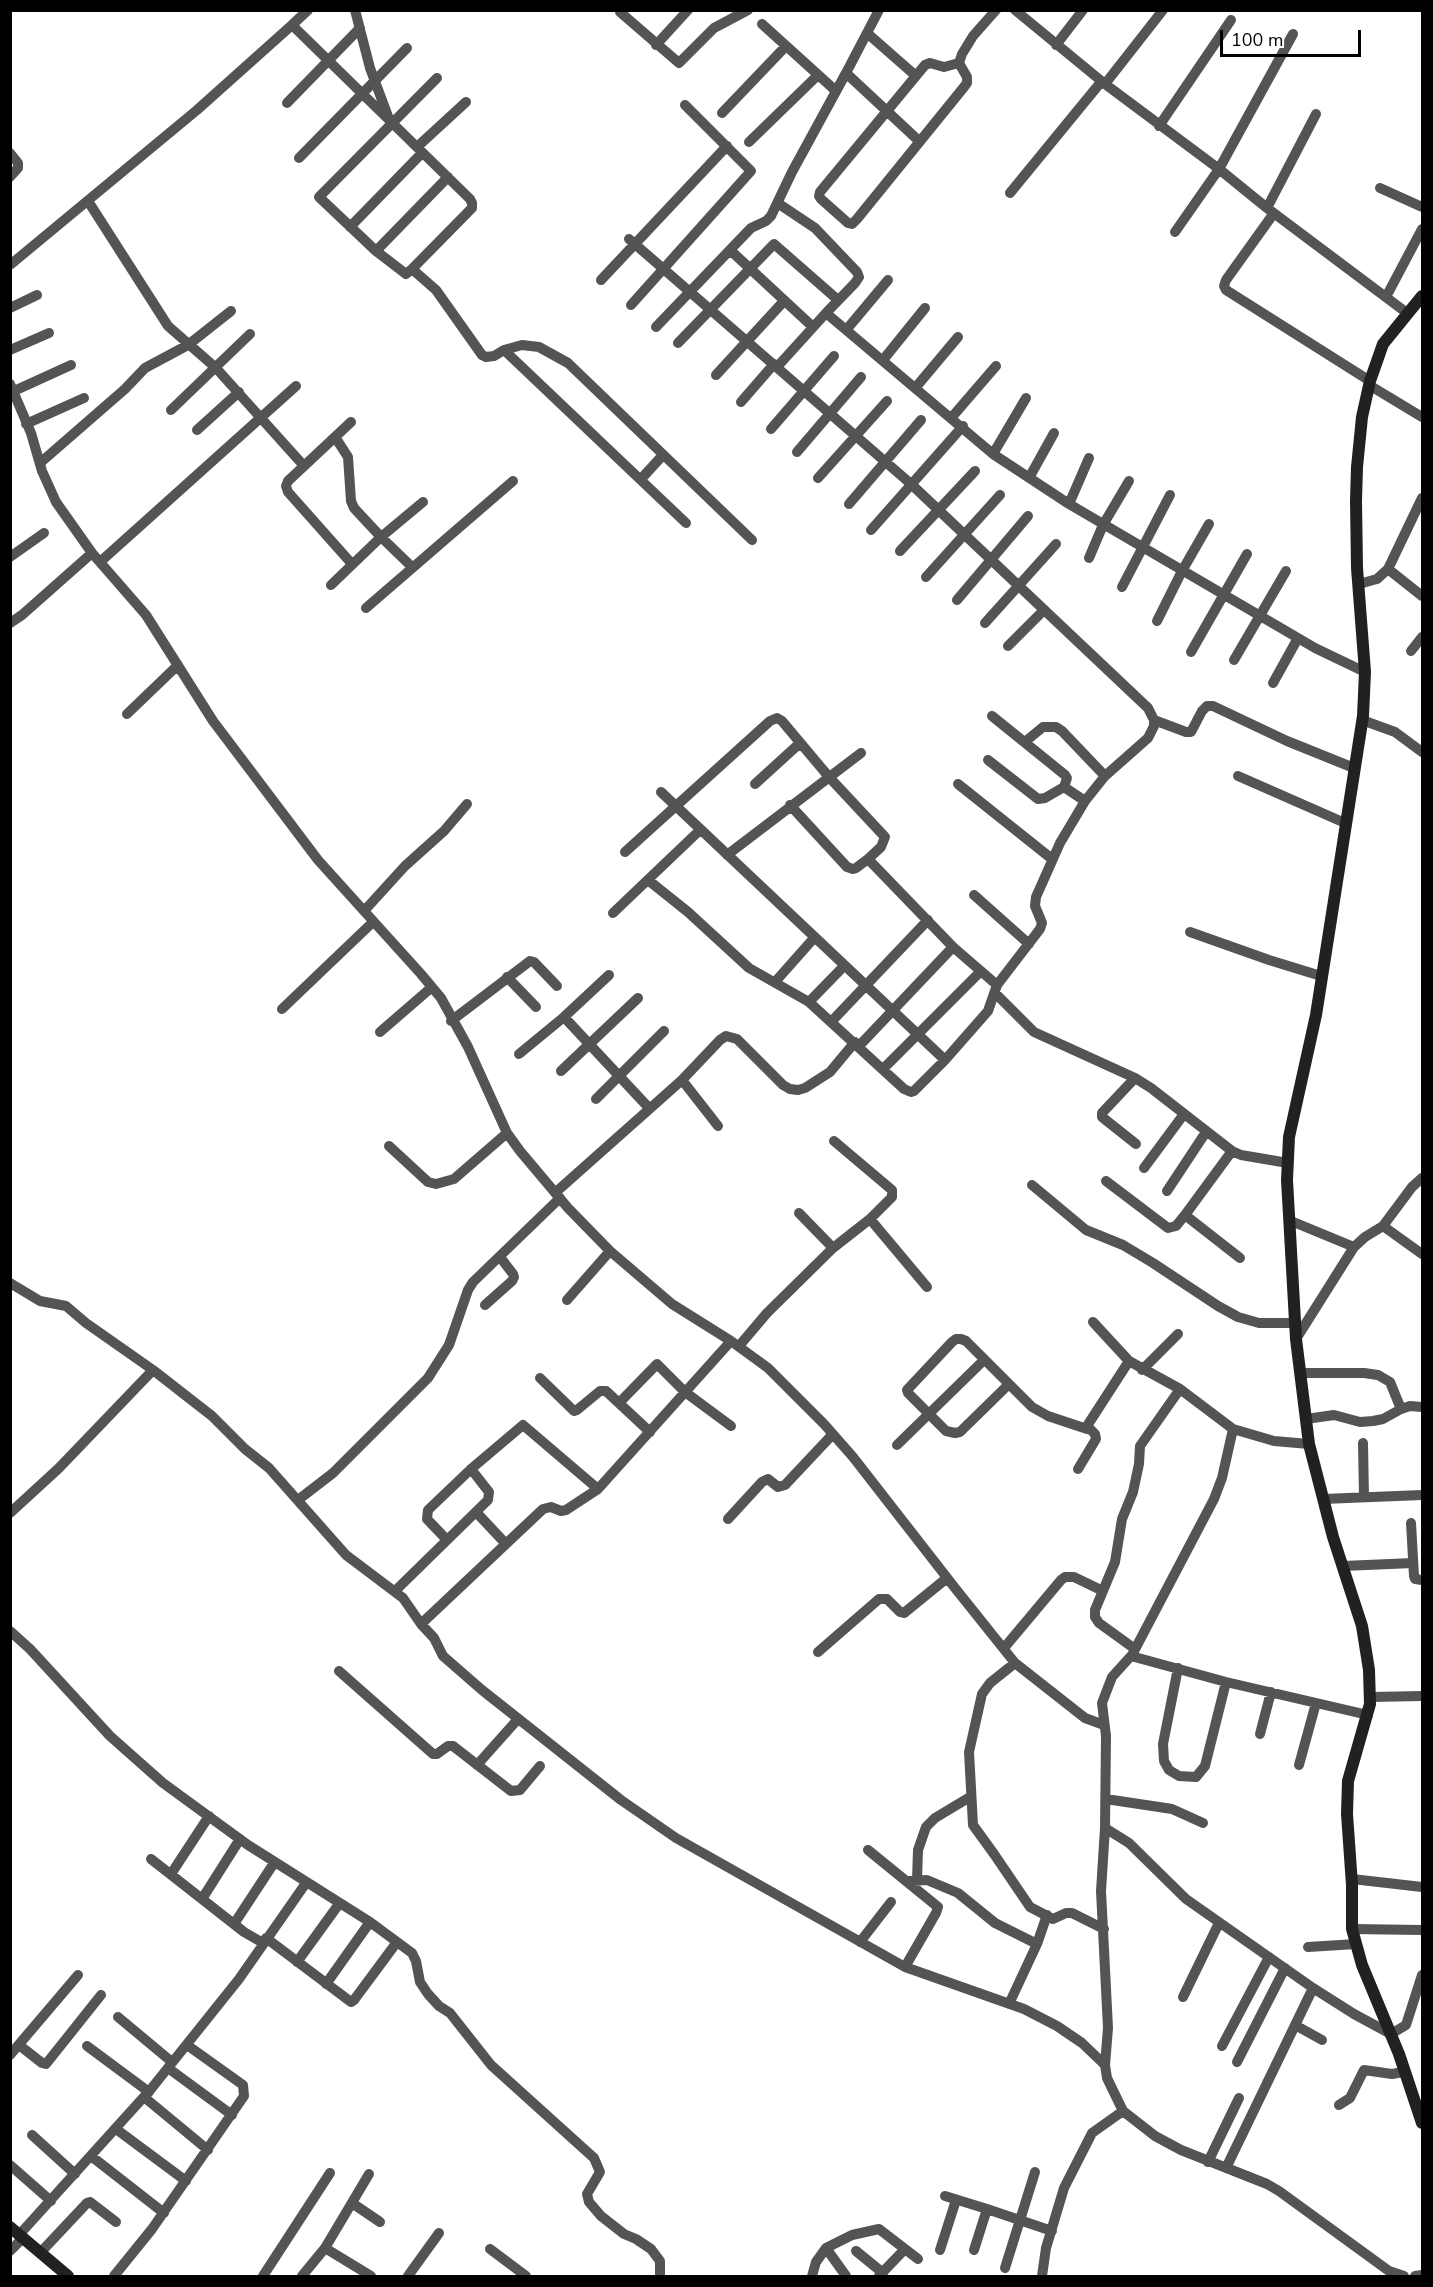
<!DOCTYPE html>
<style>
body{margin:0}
#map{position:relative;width:1433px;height:2287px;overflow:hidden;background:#fff;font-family:"Nunito Sans",sans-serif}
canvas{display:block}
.frame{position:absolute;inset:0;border:12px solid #000;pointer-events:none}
.scale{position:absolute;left:1220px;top:30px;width:141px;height:27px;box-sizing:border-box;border:3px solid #000;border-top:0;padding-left:8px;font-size:18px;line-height:21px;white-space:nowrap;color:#000;-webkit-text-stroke:4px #fff;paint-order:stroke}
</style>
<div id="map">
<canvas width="1433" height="2287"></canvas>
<div class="frame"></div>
<div class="scale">100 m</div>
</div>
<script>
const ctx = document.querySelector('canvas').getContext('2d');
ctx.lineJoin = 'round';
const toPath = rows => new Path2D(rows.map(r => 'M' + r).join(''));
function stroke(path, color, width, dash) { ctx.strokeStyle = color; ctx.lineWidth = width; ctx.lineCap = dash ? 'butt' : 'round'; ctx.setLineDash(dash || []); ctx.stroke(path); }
stroke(toPath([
 [308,10,292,25,470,199,472,203,472,208,412,269],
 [355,10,370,68,389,119],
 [879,10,846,73,919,141],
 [1015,10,1105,84,1219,169,1267,208,1407,313],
 [620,12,679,63,714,28,748,10],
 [762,24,836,91],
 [867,33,916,76],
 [656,45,688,10],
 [1056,45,1083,10],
 [959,63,944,67,930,63,925,65,820,192,819,196,821,199,848,223,852,224,857,219,964,87,967,83,967,77,959,63,962,54,973,36,996,10],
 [437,78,319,197,376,251,406,274,412,269,436,290,482,355,486,357,494,356,504,350,522,345,539,347,568,363,752,540],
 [1105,84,1163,10],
 [287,103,360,28],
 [722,113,786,46],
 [1159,126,1231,20],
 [749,142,818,75],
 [417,147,466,102],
 [10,153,18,163,18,168,10,177],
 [299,158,407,48],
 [1380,188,1422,207],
 [1010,193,1101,82],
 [88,201,168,326,216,368,304,466],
 [779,204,815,228,857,272,859,277,855,283,826,313],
 [1267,208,1316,114],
 [1274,213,1226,280,1224,286,1226,290,1370,381],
 [350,227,422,153],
 [1175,232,1219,169,1293,34],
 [629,239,911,484,1148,708,1154,720,1154,726,1148,738,1105,776,1085,801,1060,843,1036,897,1035,906,1042,923,1040,929,997,985,988,1011,945,1060,661,792],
 [730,250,813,327],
 [376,251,448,177],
 [10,265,197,110,292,25],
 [601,280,727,146],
 [1386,297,1422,229],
 [631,305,751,171,685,105],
 [10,308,37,295],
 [656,327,751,228,766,221,771,216,792,172,846,73],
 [847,329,888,280],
 [678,343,774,244,838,300],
 [10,350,49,333],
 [504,350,686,523],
 [883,360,925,308],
 [777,367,826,313,993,454,1069,504,1315,648,1365,672],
 [716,375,784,301],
 [10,384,31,433,42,471,56,502,92,553,146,615,213,721,318,860,421,974,441,998,468,1047,507,1133,520,1151,568,1208,610,1251,672,1304,731,1341,768,1368,824,1424,853,1457,955,1588,1015,1663,1085,1718,1104,1725],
 [1369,385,1422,417],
 [916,387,958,337],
 [14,391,71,365],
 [741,402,774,364],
 [171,410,250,334],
 [952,417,996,366],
 [351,422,288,481,286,486,288,492,352,564],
 [26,424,84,398],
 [771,429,834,356],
 [197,430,239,392],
 [335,437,348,457,351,501,354,508,381,537,412,567],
 [797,452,861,377],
 [993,454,1026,398],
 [40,463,125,389,145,368,188,345,231,311],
 [818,478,887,401],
 [1029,478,1054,433],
 [641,479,663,455],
 [849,504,921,420],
 [1069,504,1089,458],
 [871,530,963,426],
 [900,551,975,471],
 [10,557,44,533],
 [1089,558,1103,525,1129,481],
 [100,562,296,386],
 [1388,569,1422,596],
 [926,577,1000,495],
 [1359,584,1377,579,1388,569,1422,498],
 [331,585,381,537,423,502],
 [1122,587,1170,495],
 [957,600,1028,516],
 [366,608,513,481],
 [1157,621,1182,571,1209,524],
 [10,623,22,615,92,553],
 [985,623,1056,544],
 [1008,646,1044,610],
 [1411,651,1422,637],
 [1191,652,1247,554],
 [1234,660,1286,571],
 [1273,683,1298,638],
 [127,714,178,665],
 [992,716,1065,775,1067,778,1064,787],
 [1154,720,1186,732,1191,732,1202,711,1207,706,1213,706,1287,741,1354,768],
 [1362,720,1395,732,1422,752],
 [1026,741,1043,727,1056,727,1062,731,1105,776],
 [988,760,1038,799,1045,798,1064,787,1085,801],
 [1238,776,1345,823],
 [755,784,800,743],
 [958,784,1052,859],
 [790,805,847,867,853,869,856,868,868,859],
 [625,852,770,721,777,718,782,721,829,777,885,837,881,847,868,859,953,947,997,985],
 [727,855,861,753],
 [648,880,688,912,749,968,809,1002,904,1089,911,1092,914,1091,945,1060],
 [974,895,1029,944],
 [364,911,405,866,444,831,467,804],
 [613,913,700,830],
 [1190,932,1269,960,1321,976],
 [507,977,536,1007],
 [775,982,814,938],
 [996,994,1034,1032,1135,1078,1151,1088,1232,1151,1241,1155,1288,1163],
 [809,1002,844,966],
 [282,1009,373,922],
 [564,1017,649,1108],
 [451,1021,530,961,534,962,557,986],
 [831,1022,928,920],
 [380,1032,432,987],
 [859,1046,953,947],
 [519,1054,564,1017,609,975],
 [883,1069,981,971],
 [561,1071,638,998],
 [1135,1078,1102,1113,1102,1117,1136,1144],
 [682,1080,718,1126],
 [596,1099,664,1031],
 [389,1146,428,1182,436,1184,454,1179,507,1133],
 [1232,1151,1185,1215,1240,1258],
 [1144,1168,1184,1114],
 [1106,1181,1168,1228,1176,1226,1185,1215],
 [1032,1185,1086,1230,1123,1245,1153,1263,1218,1306,1238,1317,1259,1323,1296,1323],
 [1167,1191,1206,1132],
 [556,1192,682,1080,720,1040,726,1036,737,1039,783,1085,790,1089,798,1090,805,1088,830,1072,855,1042],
 [799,1213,833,1248],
 [870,1219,927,1287],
 [1291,1221,1354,1247,1296,1339],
 [1383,1226,1412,1187,1422,1178],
 [1354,1247,1365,1237,1383,1226,1422,1254],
 [10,1283,40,1301,66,1306,86,1323,153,1370,212,1416,245,1449,269,1468,346,1555,403,1598,421,1624,434,1638,443,1656,482,1690,621,1800,676,1838,905,1967,1024,2009,1057,2026,1082,2043,1105,2065,1108,2028,1101,1891,1105,1828,1106,1736,1102,1703,1112,1677,1131,1656,1226,1682,1368,1715],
 [567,1300,610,1251],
 [485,1305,512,1281,514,1277,513,1274,500,1257],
 [1093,1322,1129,1361,1180,1389,1233,1429,1274,1441,1309,1444],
 [739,1346,767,1313,833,1248,870,1219,892,1197,892,1190,834,1141],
 [1142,1370,1178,1334],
 [1300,1373,1364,1373,1378,1375,1390,1382,1401,1409],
 [540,1378,574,1411,577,1410,600,1391,606,1391,650,1432],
 [1008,1385,960,1432,955,1433,946,1431,908,1393,907,1390,952,1342,956,1339,961,1339,966,1341,1032,1407,1048,1416,1087,1429],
 [619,1403,657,1364,685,1392,731,1426],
 [1306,1419,1334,1415,1360,1422,1373,1421,1383,1419,1401,1409,1410,1406,1422,1407],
 [1363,1443,1364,1497],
 [897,1445,984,1360],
 [1078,1469,1096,1439,1095,1434,1087,1426,1129,1361],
 [1323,1499,1422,1495],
 [298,1500,333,1473,428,1378,449,1345,468,1290,473,1282,560,1198],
 [476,1512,506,1544],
 [10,1513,59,1468,153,1370],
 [728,1519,762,1482,768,1479,778,1487,785,1485,832,1435],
 [1411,1523,1414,1576,1415,1579,1422,1580],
 [447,1540,427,1519,428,1510,471,1469,523,1425,598,1489],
 [1343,1566,1413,1563],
 [395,1591,488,1500,489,1492,471,1469],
 [421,1624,543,1509,551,1507,561,1511,566,1510,598,1489,731,1341],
 [10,1631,30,1649,110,1736,163,1783,248,1845,370,1922,412,1953,416,1961,420,1982,428,1994,439,2006,450,2013,491,2065,594,2158,600,2172,587,2194,589,2202,601,2216,624,2234,636,2239,651,2249,660,2261,660,2276],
 [1004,1648,1061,1580,1065,1577,1074,1577,1103,1591],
 [1135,1649,1099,1623,1095,1617,1095,1610,1115,1562,1122,1519,1133,1492,1139,1464,1140,1446,1180,1389],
 [818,1652,879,1599,887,1599,900,1612,904,1613,947,1578],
 [1132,1655,1214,1499,1222,1478,1233,1429],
 [1015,1663,990,1683,982,1694,969,1752,973,1825,994,1854,1030,1907,1053,1919,1066,1913,1072,1913,1104,1929],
 [1178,1668,1163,1744,1164,1761,1169,1770,1179,1776,1196,1777,1205,1766,1226,1682],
 [339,1671,433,1754,437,1754,448,1746,453,1746,511,1791,520,1790,540,1766],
 [1371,1697,1422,1696],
 [1260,1734,1271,1692],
 [477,1765,518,1719],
 [1299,1765,1316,1703],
 [1106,1799,1172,1809,1203,1823],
 [1105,1828,1129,1843,1186,1899,1313,1988,1354,2014,1391,2034,1406,2025,1422,1975],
 [868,1850,938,1907,936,1913,905,1967],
 [151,1859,244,1932,263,1943],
 [171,1874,209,1816],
 [1352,1879,1422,1887],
 [917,1880,918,1850,926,1827,935,1818,970,1797],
 [908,1881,927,1880,958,1893,995,1923,1037,1944],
 [202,1899,240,1839],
 [234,1924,274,1863],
 [1352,1929,1422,1930],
 [266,1938,351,2002,354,2000,397,1942],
 [860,1942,891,1902],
 [1308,1947,1356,1944],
 [297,1962,339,1904],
 [326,1984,370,1922],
 [1183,1997,1219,1923],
 [1009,2004,1037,1944,1047,1915],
 [118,2017,172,2062],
 [1295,2025,1322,2040],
 [19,2045,42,2063,46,2064,101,1995],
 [87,2046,149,2092],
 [1222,2046,1269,1957],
 [10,2055,78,1975],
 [1237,2062,1285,1968],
 [168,2068,232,2115],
 [144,2097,208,2150],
 [1339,2105,1350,2098,1364,2070,1392,2074,1403,2072],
 [1123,2111,1155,2136,1181,2150,1267,2184,1279,2191,1389,2271,1404,2276],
 [116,2129,186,2181],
 [32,2135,75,2174],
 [91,2156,164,2213],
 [1208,2162,1239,2098],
 [10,2165,51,2201],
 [1226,2168,1313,1988],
 [369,2174,325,2248,371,2276],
 [945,2196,987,2209],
 [352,2203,380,2222],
 [19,2235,151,2089,239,1979,306,1883],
 [826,2248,852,2235,879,2229,918,2259],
 [490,2249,526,2276],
 [940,2250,956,2200],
 [974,2250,987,2209,1052,2231],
 [10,2251,23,2238],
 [856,2251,883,2273],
 [40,2253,87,2203,90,2202,116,2222],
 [1005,2268,1035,2172],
 [114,2276,152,2229,244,2096,243,2085,187,2045],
 [263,2276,330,2173],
 [302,2276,325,2248],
 [408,2276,439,2233],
 [812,2276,816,2262,826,2248,846,2276],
 [879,2276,905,2249],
 [1042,2276,1046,2248,1064,2188,1092,2133,1123,2111,1107,2078,1105,2065],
 [1415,2276,1422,2275]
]), '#545454', 10);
stroke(toPath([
 [1422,296,1383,344,1370,381,1362,417,1357,467,1356,501,1357,568,1365,672,1363,716,1316,1015,1289,1137,1287,1180,1296,1339,1309,1444,1333,1537,1362,1626,1369,1670,1370,1704,1348,1781,1347,1814,1352,1885,1352,1929,1362,1965,1399,2054,1422,2123],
 [10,2227,68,2276]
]), '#212121', 12);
</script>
